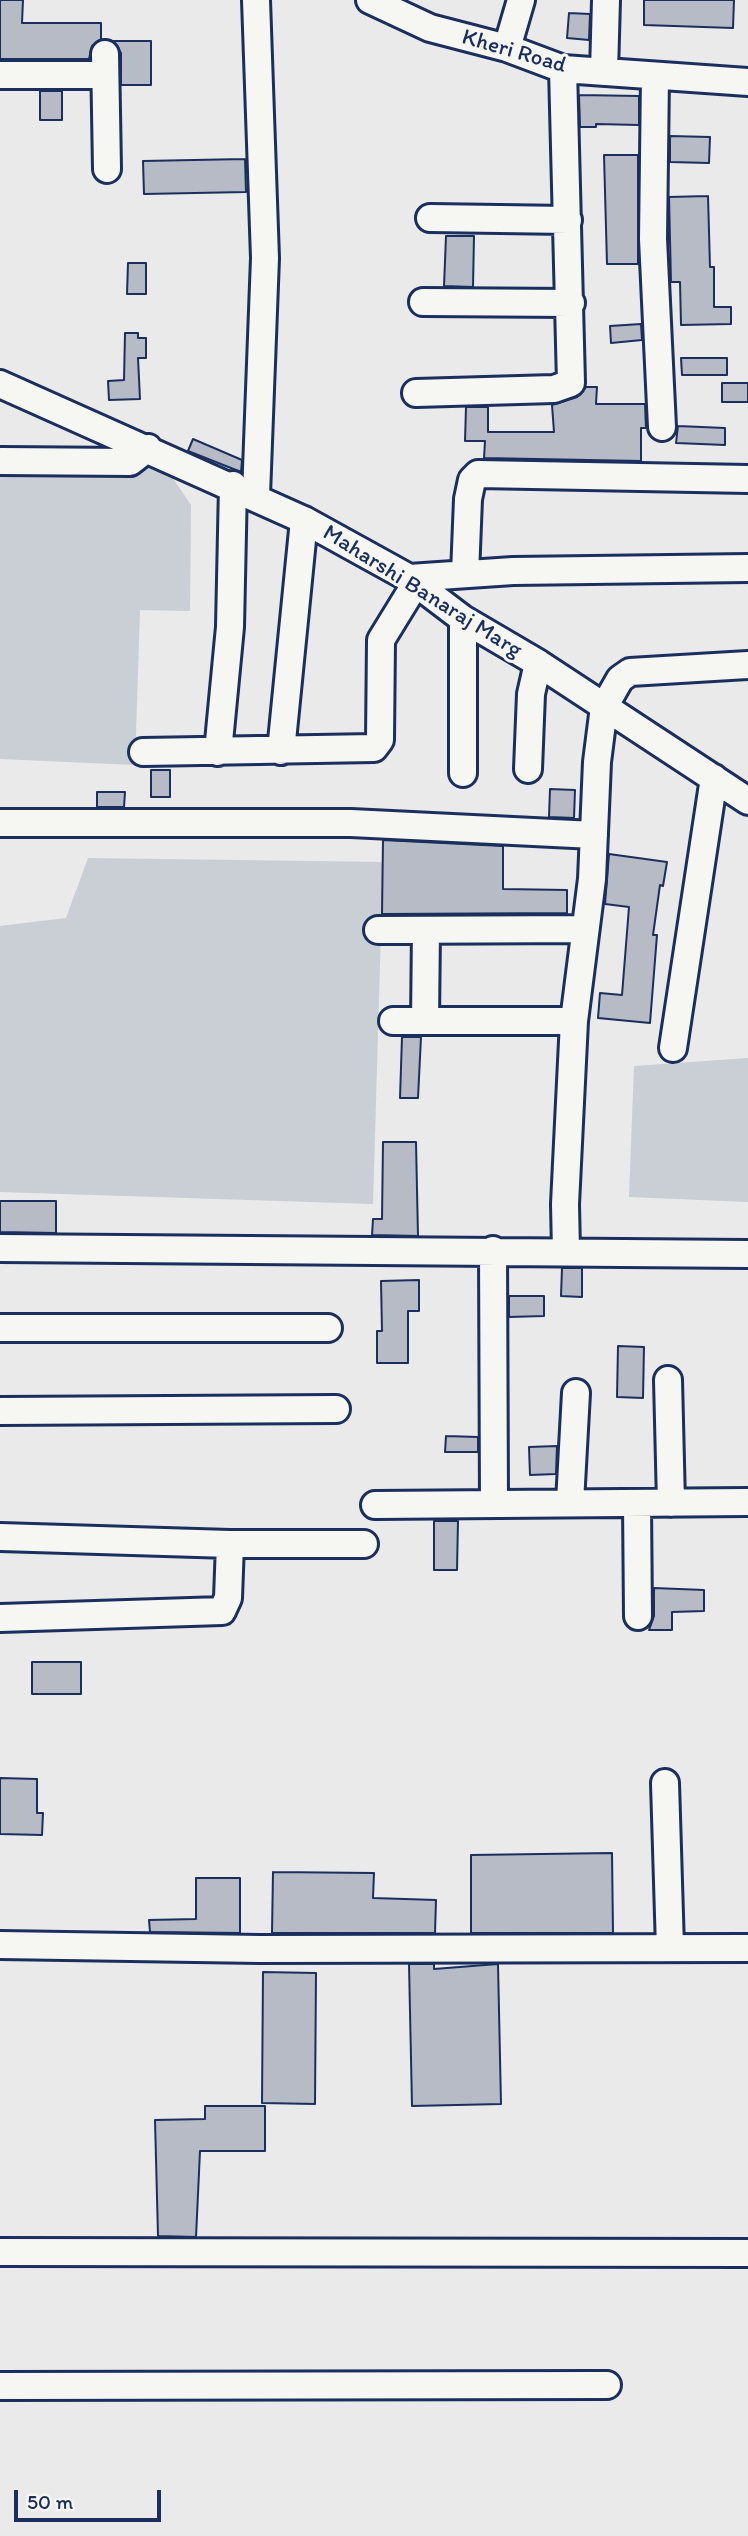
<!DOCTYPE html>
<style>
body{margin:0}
#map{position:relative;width:748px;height:2536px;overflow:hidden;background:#e9eae9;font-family:Itim,sans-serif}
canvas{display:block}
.scale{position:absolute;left:14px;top:2490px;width:147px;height:32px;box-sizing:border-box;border:4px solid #1b2f5e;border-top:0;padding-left:9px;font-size:21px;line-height:24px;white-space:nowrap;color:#1b2f5e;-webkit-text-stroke:5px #f6f6f2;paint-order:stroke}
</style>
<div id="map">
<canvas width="748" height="2536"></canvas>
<div class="scale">50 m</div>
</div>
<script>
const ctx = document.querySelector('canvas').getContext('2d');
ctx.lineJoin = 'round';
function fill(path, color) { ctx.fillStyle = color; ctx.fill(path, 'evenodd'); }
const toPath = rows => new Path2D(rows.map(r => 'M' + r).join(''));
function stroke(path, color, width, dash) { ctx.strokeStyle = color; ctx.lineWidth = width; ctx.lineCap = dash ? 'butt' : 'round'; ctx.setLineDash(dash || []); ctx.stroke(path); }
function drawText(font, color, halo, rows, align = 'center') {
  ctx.font = font + ' Itim,sans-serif'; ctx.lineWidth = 6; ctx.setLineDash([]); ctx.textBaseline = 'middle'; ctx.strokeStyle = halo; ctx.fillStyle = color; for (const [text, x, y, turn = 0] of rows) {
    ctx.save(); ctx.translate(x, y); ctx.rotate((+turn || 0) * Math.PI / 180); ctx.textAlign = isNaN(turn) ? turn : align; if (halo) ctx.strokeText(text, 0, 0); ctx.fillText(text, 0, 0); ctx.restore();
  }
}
fill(toPath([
 [164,465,191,505,190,611,140,610,135,765,0,759,0,467],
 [88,858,383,862,373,1204,0,1192,0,926,66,918],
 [748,1058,748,1202,629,1197,634,1066]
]), '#caced5');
const building = toPath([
 [0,0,23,0,22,23,101,23,101,39,92,46,89,59,0,59,0,0],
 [644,0,734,0,733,28,644,25,644,0],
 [569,13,590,14,589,40,567,38,569,13],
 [113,41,151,41,151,85,121,85,121,53,113,41],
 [40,91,62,91,62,120,40,120,40,91],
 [579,95,639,96,639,125,596,124,596,127,580,127,579,95],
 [670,136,710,137,709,163,670,162,670,136],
 [604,155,638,155,638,264,607,264,604,155],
 [245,159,246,192,144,194,143,161,245,159],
 [708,196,710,267,714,267,714,307,731,307,731,324,681,325,680,282,671,282,669,197,708,196],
 [446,236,474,236,473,287,444,286,446,236],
 [128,263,146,263,146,294,127,294,128,263],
 [641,324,642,340,611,343,610,326,641,324],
 [125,333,138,333,138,338,146,338,146,358,138,358,140,399,109,400,108,381,124,380,125,333],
 [681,358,727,358,727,375,682,375,681,358],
 [722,383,748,383,748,402,722,402,722,383],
 [586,387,597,387,596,404,645,404,646,428,641,428,641,461,484,458,485,441,465,441,466,407,488,407,488,432,554,432,552,405,577,397,586,387],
 [678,426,725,428,725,445,676,443,678,426],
 [193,439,242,460,241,472,188,451,193,439],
 [151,770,170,770,170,797,151,797,151,770],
 [550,789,575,790,574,818,549,817,550,789],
 [97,792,125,792,124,807,97,807,97,792],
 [383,840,503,846,503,889,567,890,567,913,382,914,383,840],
 [609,854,667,862,663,886,660,885,653,935,657,935,650,1023,598,1018,600,993,622,995,629,907,605,904,609,854],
 [402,1037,421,1037,418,1098,400,1098,402,1037],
 [383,1142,416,1142,418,1236,372,1235,373,1219,382,1219,383,1142],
 [0,1201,56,1201,56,1233,0,1232,0,1201],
 [562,1268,582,1268,582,1297,561,1296,562,1268],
 [419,1280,419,1311,408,1311,408,1363,377,1363,377,1331,382,1331,381,1281,419,1280],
 [509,1296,544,1296,544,1316,509,1317,509,1296],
 [618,1346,644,1347,643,1398,617,1397,618,1346],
 [446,1436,478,1437,478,1452,445,1452,446,1436],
 [557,1446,556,1474,530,1475,529,1447,557,1446],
 [434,1521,458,1521,457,1570,434,1570,434,1521],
 [654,1588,704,1590,704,1611,672,1612,672,1630,649,1630,654,1616,654,1588],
 [32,1662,81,1662,81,1694,32,1694,32,1662],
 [0,1778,37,1779,37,1813,43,1813,42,1835,0,1834,0,1778],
 [612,1853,613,1933,471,1933,471,1855,612,1853],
 [273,1872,374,1873,373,1898,436,1900,435,1933,272,1933,273,1872],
 [196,1878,240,1878,240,1933,150,1932,149,1920,196,1919,196,1878],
 [409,1964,434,1964,434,1969,498,1964,501,2104,412,2106,409,1964],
 [263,1972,316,1973,315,2104,262,2103,263,1972],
 [205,2106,265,2106,265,2151,200,2151,196,2237,158,2236,155,2120,205,2119,205,2106]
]);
fill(building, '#b6bbc6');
stroke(building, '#1b2f5e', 2);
const minor = toPath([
 [370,0,430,28,507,48,563,69,748,82],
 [507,48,521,0],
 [105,54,107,169],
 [604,72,606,0],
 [0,75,105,75],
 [655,76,653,239,662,427],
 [430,218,568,220],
 [423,302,571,303],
 [0,384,304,520,409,578,463,619,538,663,748,801],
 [416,393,554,389,571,383,563,69],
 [0,461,130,462,148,448],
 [256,495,265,258,256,0],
 [465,574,468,499,472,480,478,474,748,479],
 [409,578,513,571,748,568],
 [281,751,304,520],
 [143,752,374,748,380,740,381,640,416,583],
 [218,752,230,627,233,485],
 [528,769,531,694,538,663],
 [463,773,463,619],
 [0,823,351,823,594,835],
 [378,930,585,929],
 [393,1021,574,1021],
 [425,1021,426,930],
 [673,1048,714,778],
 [0,1248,748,1254],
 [493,1250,494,1504],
 [566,1251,565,1204,574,1021,592,879,597,762,604,707,620,679,630,672,748,665],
 [0,1328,328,1328],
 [668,1380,671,1503],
 [0,1411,336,1409],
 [570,1502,576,1393],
 [637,1503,638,1616],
 [375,1505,748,1502],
 [0,1537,230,1544,364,1544],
 [0,1618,222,1611,228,1598,230,1544],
 [665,1783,670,1948],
 [0,1945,260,1949,748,1948],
 [0,2252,748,2253],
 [0,2386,607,2385]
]);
stroke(minor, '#1b2f5e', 32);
stroke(minor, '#f6f6f2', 26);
drawText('23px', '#1b2f5e', '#f6f6f2', [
 ["Kheri Road",514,52,16],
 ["Maharshi Banaraj Marg",422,592,32]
]);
</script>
